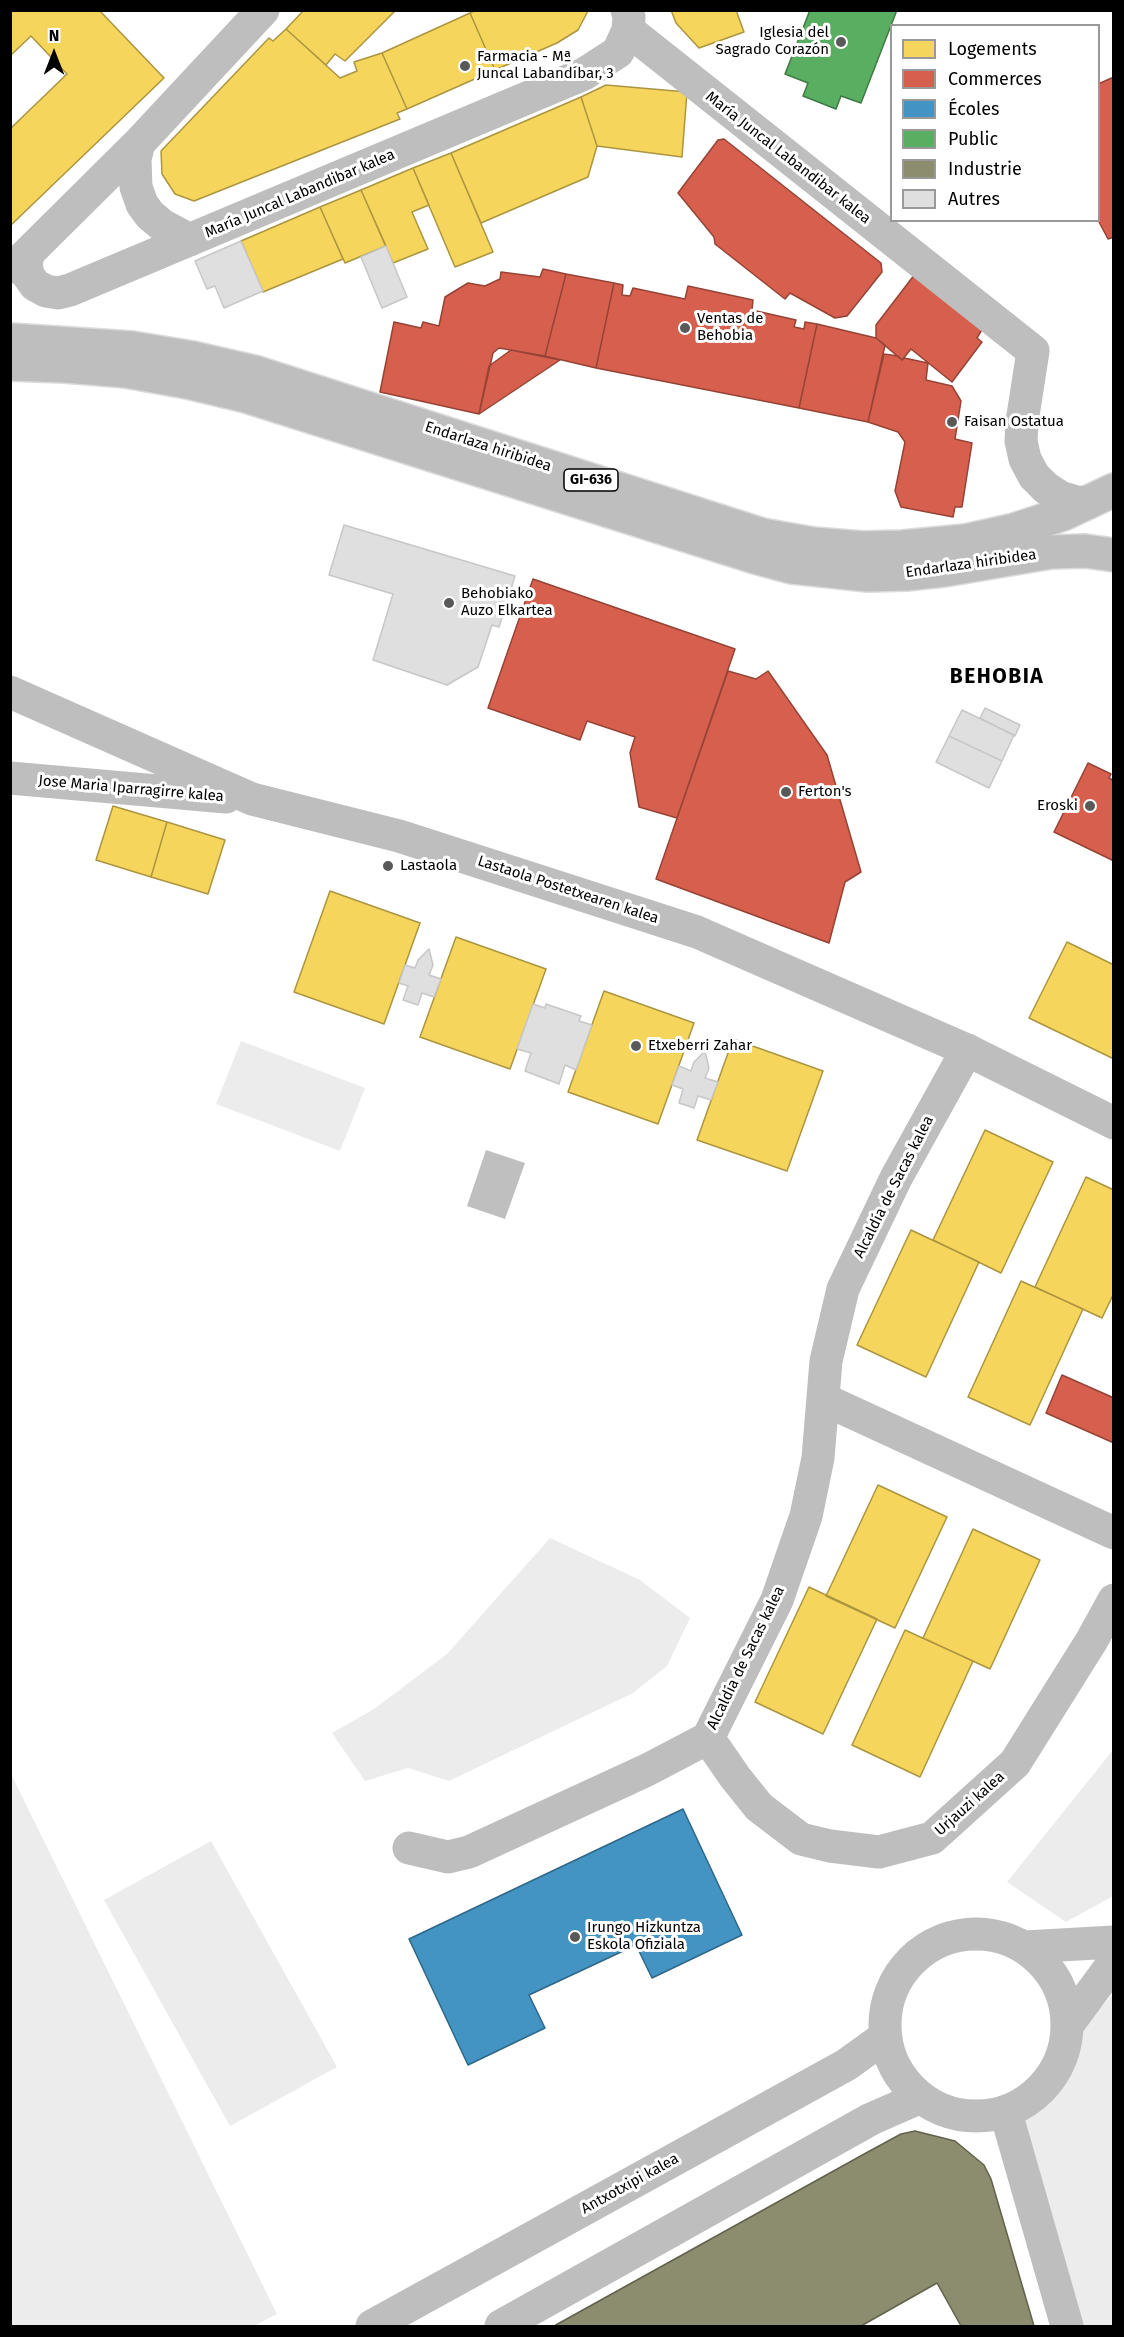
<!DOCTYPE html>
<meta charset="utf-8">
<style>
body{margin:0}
#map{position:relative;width:1124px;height:2337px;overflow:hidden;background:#fff;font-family:"Fira Sans",sans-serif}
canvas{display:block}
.frame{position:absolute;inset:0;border:12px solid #000;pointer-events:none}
.legend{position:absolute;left:890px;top:24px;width:210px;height:198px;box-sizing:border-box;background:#fff;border:2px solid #999;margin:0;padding:8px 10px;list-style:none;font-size:18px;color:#000}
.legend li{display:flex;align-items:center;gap:12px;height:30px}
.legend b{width:30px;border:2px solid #999}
.north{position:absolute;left:24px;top:24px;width:60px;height:60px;-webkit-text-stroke:4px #fff;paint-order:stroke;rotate:0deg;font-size:16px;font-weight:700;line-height:24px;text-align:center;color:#000}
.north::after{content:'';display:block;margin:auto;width:21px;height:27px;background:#000;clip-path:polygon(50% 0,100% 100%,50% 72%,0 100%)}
</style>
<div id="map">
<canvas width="1124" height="2337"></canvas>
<div class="frame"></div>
<ul class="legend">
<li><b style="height:16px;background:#f6d55c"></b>Logements</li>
<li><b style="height:16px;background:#d6604d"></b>Commerces</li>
<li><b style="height:16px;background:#4393c3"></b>Écoles</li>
<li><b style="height:16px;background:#5aae61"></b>Public</li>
<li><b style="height:16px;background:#8c8c6e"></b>Industrie</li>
<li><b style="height:16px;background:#dfdfdf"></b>Autres</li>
</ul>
<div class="north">N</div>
</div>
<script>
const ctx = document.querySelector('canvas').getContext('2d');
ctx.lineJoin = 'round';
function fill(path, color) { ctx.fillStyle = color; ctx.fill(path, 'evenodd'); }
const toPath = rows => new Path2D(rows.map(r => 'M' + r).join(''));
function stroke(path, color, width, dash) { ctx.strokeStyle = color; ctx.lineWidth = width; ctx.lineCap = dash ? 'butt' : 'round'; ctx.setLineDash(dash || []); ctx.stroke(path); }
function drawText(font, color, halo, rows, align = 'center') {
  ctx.font = font + ' "Fira Sans",sans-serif'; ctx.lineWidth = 6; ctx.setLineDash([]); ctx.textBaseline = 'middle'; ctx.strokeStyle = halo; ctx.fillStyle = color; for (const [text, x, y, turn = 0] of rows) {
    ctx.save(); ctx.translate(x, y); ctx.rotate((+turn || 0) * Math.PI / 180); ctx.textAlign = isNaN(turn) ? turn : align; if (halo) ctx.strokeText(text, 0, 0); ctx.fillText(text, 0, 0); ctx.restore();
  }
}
fill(toPath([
 [241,1041,365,1088,340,1151,216,1104],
 [550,1538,640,1580,690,1618,667,1666,633,1693,449,1781,408,1768,365,1781,332,1733,374,1709,447,1654],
 [1113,1750,1113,1896,1066,1922,1007,1882],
 [10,1772,277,2314,254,2326,11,2326],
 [211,1841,337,2067,230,2126,104,1900],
 [1113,1994,1113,2326,1053,2326,1006,2113]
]), '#ececec');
fill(toPath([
 [486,1150,525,1163,505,1219,467,1206]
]), '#bfbfbf');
const homes = toPath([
 [10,10,99,10,164,78,10,226,10,129,67,74,31,36,10,56,10,10],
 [304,10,396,10,345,61,335,54,326,65,286,29,304,10],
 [476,10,588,10,588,11,578,30,557,43,495,70,470,13,476,10],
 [671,10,736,10,744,32,699,48,676,23,671,10],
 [470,13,495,70,407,109,382,53,470,13],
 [286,29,340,78,357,71,354,62,382,53,407,109,397,113,400,119,194,201,175,194,162,174,161,151,269,38,273,41,286,29],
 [606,85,687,92,682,157,597,146,581,97,606,85],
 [581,97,597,146,588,177,481,223,451,153,581,97],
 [451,153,493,252,455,267,413,168,451,153],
 [413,168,429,205,412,212,428,249,393,263,361,190,413,168],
 [361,190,386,246,345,263,320,207,361,190],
 [320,207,343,259,263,292,241,241,320,207],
 [113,806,167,822,151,877,96,860,113,806],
 [167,822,225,840,208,894,151,877,167,822],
 [330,891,420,923,384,1024,294,992,330,891],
 [456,937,546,969,510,1069,420,1037,456,937],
 [1067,942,1114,965,1114,1059,1029,1018,1067,942],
 [604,991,694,1023,658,1124,568,1092,604,991],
 [733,1039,823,1071,787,1171,697,1140,733,1039],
 [985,1130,1053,1162,1001,1273,933,1240,985,1130],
 [1086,1177,1114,1190,1114,1293,1102,1318,1035,1287,1086,1177],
 [911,1230,979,1262,926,1377,857,1345,911,1230],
 [1021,1281,1083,1309,1030,1425,968,1397,1021,1281],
 [878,1485,947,1517,895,1628,826,1596,878,1485],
 [973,1529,1040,1560,990,1669,923,1638,973,1529],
 [809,1587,877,1619,823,1734,755,1702,809,1587],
 [905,1630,973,1661,920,1777,852,1745,905,1630]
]);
fill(homes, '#f6d55c');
stroke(homes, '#ac9540', 1.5);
const shops = toPath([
 [1114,77,1114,237,1108,239,1098,220,1098,84,1114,77],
 [724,139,881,263,882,272,847,316,835,318,790,293,785,299,715,244,714,237,678,193,718,140,724,139],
 [543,269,566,274,545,356,499,348,493,353,479,414,380,392,394,322,421,328,423,322,439,326,445,297,468,283,485,286,500,279,501,272,540,277,543,269],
 [566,274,614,283,596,368,545,356,566,274],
 [915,274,984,326,977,338,982,342,952,382,911,349,902,360,876,338,876,325,915,274],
 [614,283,623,285,622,295,630,296,633,288,685,299,688,286,753,300,752,310,796,320,794,327,804,329,805,322,817,324,799,408,596,368,614,283],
 [817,324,876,338,885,345,868,422,799,408,817,324],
 [511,350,560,360,479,414,489,366,511,350],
 [884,354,898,356,902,360,904,358,928,363,926,380,952,386,961,401,955,439,972,443,962,507,955,507,953,517,901,507,895,491,905,442,898,432,868,422,884,354],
 [533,579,735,649,677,818,639,807,630,753,635,737,587,721,580,740,488,708,533,579],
 [728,671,756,679,768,671,827,755,861,872,845,882,829,943,656,879,728,671],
 [1088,763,1111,774,1109,778,1114,781,1114,861,1054,832,1088,763],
 [1062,1375,1114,1398,1114,1443,1046,1413,1062,1375]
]);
fill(shops, '#d6604d');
stroke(shops, '#964336', 1.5);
const schools = toPath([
 [683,1809,742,1935,652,1978,636,1945,529,1995,545,2028,468,2065,409,1939,683,1809]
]);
fill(schools, '#4393c3');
stroke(schools, '#2f6788', 1.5);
const public = toPath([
 [810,10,897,10,861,103,841,96,836,109,803,96,808,83,785,74,810,10]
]);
fill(public, '#5aae61');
stroke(public, '#3f7a44', 1.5);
const industry = toPath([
 [915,2131,955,2141,984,2165,991,2179,1034,2326,961,2326,937,2283,861,2326,554,2326,866,2153,901,2134,915,2131]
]);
fill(industry, '#8c8c6e');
stroke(industry, '#62624d', 1.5);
const building = toPath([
 [241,241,263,291,224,308,215,286,207,289,195,261,241,241],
 [386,246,407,297,382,308,361,257,386,246],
 [344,525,515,576,499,627,492,625,478,667,447,685,373,660,393,594,329,575,344,525],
 [985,708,1020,725,1015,736,980,718,985,708],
 [962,710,1014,735,1002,761,949,736,962,710],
 [949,736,1002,761,989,788,936,762,949,736],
 [429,949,433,965,429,975,441,979,434,997,422,993,418,1005,403,1000,408,986,399,983,405,965,415,968,418,960,429,949],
 [533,1004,545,1008,546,1004,581,1016,579,1021,592,1025,576,1070,565,1065,559,1084,525,1071,531,1053,517,1049,533,1004],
 [705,1051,709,1068,705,1078,718,1082,711,1100,698,1096,694,1108,679,1103,683,1089,672,1085,679,1066,691,1071,694,1062,705,1051]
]);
fill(building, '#dfdfdf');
stroke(building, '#c7c7c7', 1.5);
const primary = toPath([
 [10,340,132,348,193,358,254,372,762,535,813,544,863,548,902,547,965,541,1014,530,1063,514,1114,490],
 [10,364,65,366,126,371,187,382,246,396,755,557,792,567,868,575,906,574,944,570,1051,552,1085,551,1114,555]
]);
stroke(primary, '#dbdbdb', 36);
stroke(toPath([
 [628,30,1033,351,1022,422,1021,441,1025,459,1034,476,1046,488,1060,497,1076,502,1087,503],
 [139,143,135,159,136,187,142,204,150,215,162,225,190,240],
 [29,252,26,263,28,275,35,285,46,291,58,293,70,290,584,74,618,52,628,30,629,17,627,10],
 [14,267,139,143,263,10],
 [823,1399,1114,1533],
 [708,1738,735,1777,759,1807,801,1839,830,1846,879,1852,932,1838,1015,1763,1092,1640,1114,1600],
 [409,1848,448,1857,469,1852,647,1770,708,1738,777,1600,806,1516,818,1458,826,1361,843,1289,896,1178,967,1050],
 '885 2025a91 91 0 1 1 182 0a91 91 0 1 1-182 0Z',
 [1025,1947,1114,1942],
 [1069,2023,1114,1962],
 [1006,2113,1067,2326],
 [372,2326,846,2065,885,2037],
 [501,2326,871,2119,919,2098]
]), '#bebebe', 33);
stroke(toPath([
 [10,692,252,799,399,836,697,932,967,1050,1114,1123],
 [10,778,226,797]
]), '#bebebe', 33);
stroke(primary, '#bebebe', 33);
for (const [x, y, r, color] of [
 [841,42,6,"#595959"],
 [465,66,6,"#595959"],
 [685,328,6,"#595959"],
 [952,422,6,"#595959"],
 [449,603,6,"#595959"],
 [786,792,6,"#595959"],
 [1090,806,6,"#595959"],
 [388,866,6,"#595959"],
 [636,1046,6,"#595959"],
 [575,1937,6,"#595959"]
]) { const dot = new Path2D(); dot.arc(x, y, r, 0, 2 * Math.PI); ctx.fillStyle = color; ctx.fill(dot); stroke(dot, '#fff', 2); }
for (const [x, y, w] of [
 [591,480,54]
]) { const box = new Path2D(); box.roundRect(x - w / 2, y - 11, w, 22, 4.5); ctx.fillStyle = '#fff'; ctx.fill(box); stroke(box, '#000', 1.5); }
drawText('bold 14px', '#000', null, [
 ["GI-636",591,480]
]);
drawText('15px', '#000', '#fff', [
 ["Iglesia del",829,33,"right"],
 ["Sagrado Corazón",829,50,"right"],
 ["Farmacia - Mª",477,57],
 ["Juncal Labandíbar, 3",477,74],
 ["Ventas de",697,319],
 ["Behobia",697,336],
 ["Faisan Ostatua",964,422],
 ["Behobiako",461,594],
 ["Auzo Elkartea",461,611],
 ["Ferton's",798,792],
 ["Eroski",1078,806,"right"],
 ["Lastaola",400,866],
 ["Etxeberri Zahar",648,1046],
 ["Irungo Hizkuntza",587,1928],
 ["Eskola Ofiziala",587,1945]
], 'left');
drawText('15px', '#000', '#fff', [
 ["María Juncal Labandibar kalea",788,158,38],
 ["María Juncal Labandibar kalea",300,194,-23],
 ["Endarlaza hiribidea",488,447,18],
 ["Endarlaza hiribidea",971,564,-8],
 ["Jose Maria Iparragirre kalea",131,789,5],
 ["Lastaola Postetxearen kalea",568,890,18],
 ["Alcaldía de Sacas kalea",894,1187,-63],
 ["Alcaldía de Sacas kalea",746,1658,-64],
 ["Urjauzi kalea",970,1804,-42],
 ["Antxotxipi kalea",630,2184,-29]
]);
ctx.letterSpacing = '1.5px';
drawText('bold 21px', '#000', '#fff', [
 ["BEHOBIA",997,677]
]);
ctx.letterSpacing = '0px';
</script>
